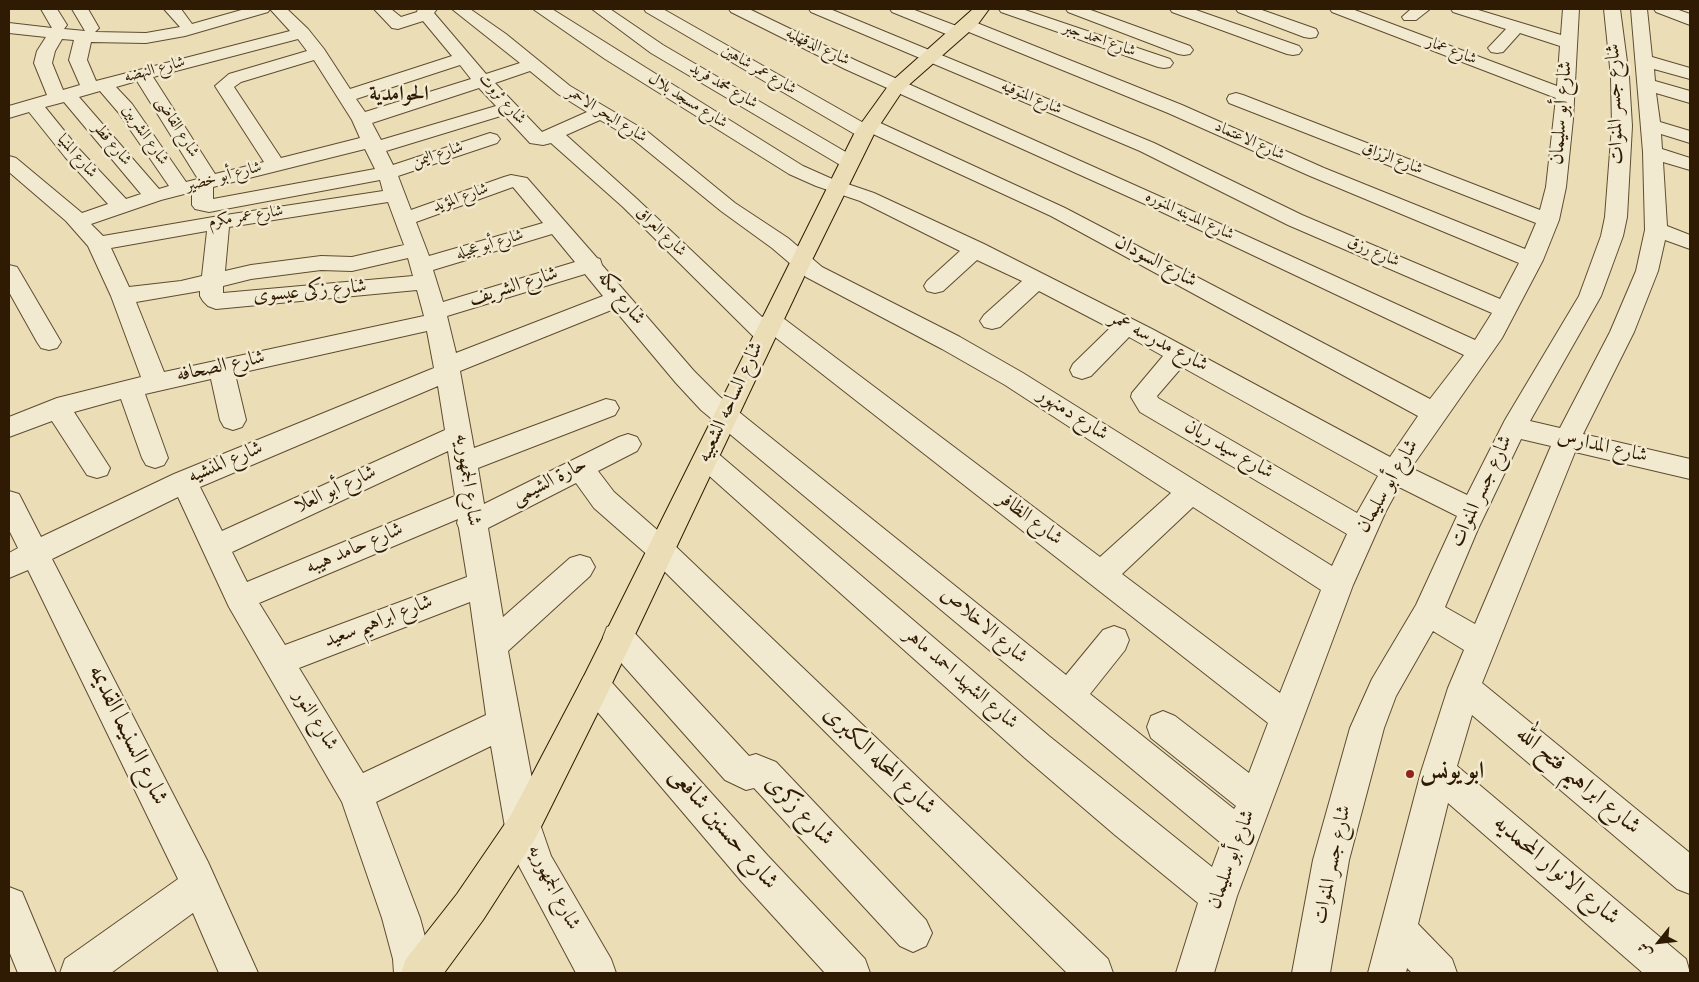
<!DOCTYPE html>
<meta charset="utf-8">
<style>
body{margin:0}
#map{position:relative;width:1699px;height:982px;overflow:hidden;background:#ebdeb6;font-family:"Sorts Mill Goudy",Amiri,serif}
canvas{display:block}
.frame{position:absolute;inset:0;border:10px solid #2f1b03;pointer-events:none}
.north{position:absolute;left:1634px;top:917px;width:50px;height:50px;-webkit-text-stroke:4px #f2ead0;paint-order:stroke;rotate:241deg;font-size:14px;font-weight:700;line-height:20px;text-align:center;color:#2f1b03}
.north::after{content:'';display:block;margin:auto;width:18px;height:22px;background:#2f1b03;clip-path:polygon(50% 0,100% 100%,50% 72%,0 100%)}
</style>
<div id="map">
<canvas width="1699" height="982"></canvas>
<div class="frame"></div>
<div class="north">ش</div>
</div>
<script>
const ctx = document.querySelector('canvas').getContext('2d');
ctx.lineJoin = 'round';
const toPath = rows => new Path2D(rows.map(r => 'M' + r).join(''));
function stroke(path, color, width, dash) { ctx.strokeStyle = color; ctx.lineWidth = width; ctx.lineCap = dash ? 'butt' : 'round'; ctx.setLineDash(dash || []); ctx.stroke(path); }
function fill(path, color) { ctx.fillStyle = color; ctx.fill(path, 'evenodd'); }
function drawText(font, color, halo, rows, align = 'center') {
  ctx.font = font + ' "Sorts Mill Goudy",Amiri,serif'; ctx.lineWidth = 5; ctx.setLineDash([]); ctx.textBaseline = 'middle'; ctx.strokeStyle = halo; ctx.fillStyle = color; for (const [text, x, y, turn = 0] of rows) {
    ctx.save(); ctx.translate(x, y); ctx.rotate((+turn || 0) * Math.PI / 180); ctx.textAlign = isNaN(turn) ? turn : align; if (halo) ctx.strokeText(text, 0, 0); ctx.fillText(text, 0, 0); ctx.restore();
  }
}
const minor = toPath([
 [41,9,57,9,67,25,64,29,85,31,72,9,88,9,99,28,95,32,146,33,180,27,164,9,181,9,192,24,245,9,287,9,308,29,324,49,350,89,452,56,423,21,398,29,392,28,374,9,391,9,401,17,417,12,418,9,437,9,434,13,486,74,520,63,452,9,470,9,506,34,570,86,648,132,735,203,788,238,822,267,960,337,1023,373,1332,566,1347,534,1140,412,1131,397,1132,393,1163,356,1129,337,1091,376,1082,379,1073,376,1070,370,1073,364,1110,328,1039,291,1000,327,992,329,984,327,980,321,984,315,1022,281,977,260,943,291,935,293,927,291,924,286,927,281,960,251,860,201,816,186,789,174,605,59,533,9,552,9,803,166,830,178,874,193,984,244,1152,329,1390,457,1418,416,1051,216,873,134,865,138,858,136,646,12,644,9,663,9,862,122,869,119,876,121,1065,208,1430,399,1464,355,1147,205,845,69,731,12,729,9,749,9,857,61,1161,197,1475,340,1492,313,1288,225,1140,151,811,12,809,9,830,9,1154,143,1302,215,1500,299,1519,263,1310,176,1168,113,964,30,965,32,963,36,951,36,892,12,890,9,912,9,959,27,958,25,960,21,972,21,1182,105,1324,168,1525,249,1536,223,1229,103,1227,99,1229,95,1236,93,1243,95,1540,210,1546,187,1556,98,1332,12,1330,9,1352,9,1557,86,1560,46,1520,33,1503,52,1497,53,1491,52,1488,48,1506,29,1453,12,1451,9,1475,9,1561,35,1563,9,1579,9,1573,119,1566,187,1559,220,1543,260,1502,338,1411,468,1467,495,1505,420,1579,296,1601,236,1605,217,1612,126,1611,77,1604,9,1620,9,1629,77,1632,126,1627,217,1623,236,1601,296,1530,421,1560,428,1610,332,1636,271,1645,230,1643,152,1631,9,1647,9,1652,57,1690,68,1690,79,1654,69,1655,81,1690,91,1690,103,1656,93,1660,122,1690,131,1690,143,1661,134,1662,149,1690,158,1690,170,1663,162,1667,226,1690,235,1690,249,1665,240,1658,271,1634,332,1583,434,1690,459,1690,479,1575,452,1482,683,1690,853,1690,894,1677,889,1472,715,1457,766,1686,959,1690,973,1643,973,1448,803,1418,924,1452,959,1457,973,1412,973,1407,968,1406,973,1368,973,1421,772,1448,688,1464,650,1433,631,1396,696,1384,728,1349,860,1330,973,1292,973,1313,860,1350,728,1372,679,1416,605,1457,516,1399,487,1386,511,1353,585,1237,896,1214,973,1176,973,1198,903,1115,835,1025,758,697,465,693,458,697,451,706,448,715,451,1049,736,1212,867,1221,843,701,410,676,383,614,309,460,371,474,448,606,399,615,401,619,408,615,415,478,468,484,504,619,437,628,434,637,437,641,444,637,451,598,471,614,492,671,542,1108,959,1113,973,1067,973,651,558,594,508,576,483,488,528,503,617,570,558,580,555,590,558,595,567,590,576,508,651,541,827,551,856,611,959,616,973,576,973,519,866,505,827,491,746,376,802,420,918,431,959,432,973,394,973,393,959,382,918,342,802,229,607,178,497,52,559,208,862,258,973,219,973,193,913,111,973,60,973,65,959,178,879,28,570,9,578,9,553,18,548,9,530,9,491,19,494,41,537,174,474,434,368,427,331,235,374,246,420,242,427,233,430,224,427,220,420,211,379,145,394,168,458,164,465,155,468,146,465,142,458,121,399,74,412,110,468,107,475,97,478,87,475,52,421,9,437,9,417,57,398,141,377,111,296,88,246,66,221,9,172,9,156,16,158,82,213,108,204,65,157,29,112,9,118,9,106,47,95,34,63,37,51,46,37,9,33,9,23,52,28,41,9],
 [270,9,290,31,96,81,87,60,91,42,146,43,185,36,268,12,270,9],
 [62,39,74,40,69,60,80,85,63,90,52,63,55,51,62,39],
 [298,39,307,51,229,74,215,86,264,162,215,174,153,77,298,39],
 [314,60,352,120,360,138,281,158,234,87,241,82,314,60],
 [460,65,471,79,365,112,356,99,460,65],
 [530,71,558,94,587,112,542,132,495,83,530,71],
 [137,81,198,179,186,182,132,104,116,87,137,81],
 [479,88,496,106,381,140,372,123,479,88],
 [100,91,118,112,169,186,159,189,79,97,100,91],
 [64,102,141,194,126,199,79,149,45,107,64,102],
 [504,115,530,143,543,145,551,143,623,207,757,340,765,342,773,340,775,337,1268,723,1249,773,1175,716,1163,711,1151,716,1147,727,1151,738,1236,806,1234,809,1090,694,1125,650,1129,640,1125,630,1114,626,1103,630,1066,675,719,396,694,371,602,265,600,259,597,258,527,178,511,175,504,177,411,210,398,176,497,143,500,139,497,135,490,133,393,165,386,151,504,115],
 [600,120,634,140,721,211,772,248,806,277,942,349,1005,385,1171,493,1100,557,779,315,771,313,762,317,637,199,566,135,600,120],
 [365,149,375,169,213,199,213,187,365,149],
 [380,180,383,191,219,216,103,236,91,224,161,200,192,192,192,205,195,209,209,212,380,180],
 [513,187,543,223,429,256,416,222,513,187],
 [388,202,404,245,352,257,321,256,251,265,225,271,229,227,388,202],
 [207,231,202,276,181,281,129,287,111,248,207,231],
 [552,234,575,262,443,302,433,270,552,234],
 [408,258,413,276,223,293,223,286,251,279,321,270,352,271,408,258],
 [585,274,603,296,456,353,447,316,585,274],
 [417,290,424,316,164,372,136,302,200,291,200,296,203,301,208,306,216,309,417,290],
 [1182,367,1378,476,1357,513,1158,398,1157,396,1182,367],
 [438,386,445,430,222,531,200,487,438,386],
 [1521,439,1551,446,1475,624,1445,607,1478,529,1521,439],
 [448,451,455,496,247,582,232,552,448,451],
 [1193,507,1321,590,1280,693,1122,574,1193,507],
 [458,519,457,523,459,528,467,577,285,645,259,603,458,519],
 [470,602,486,715,363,773,299,668,470,602],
 [592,9,610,9,663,45,856,158,859,162,856,166,849,168,842,166,651,53,592,9],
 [999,9,1022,9,1170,59,1173,63,1170,67,1164,68,1158,67,1001,12,999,9],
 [1066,9,1088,9,1190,46,1193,50,1190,54,1184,55,1178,54,1068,12,1066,9],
 [1170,9,1193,9,1299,46,1302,50,1299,54,1293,55,1287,54,1172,12,1170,9],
 [1236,9,1259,9,1316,29,1318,33,1316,37,1310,38,1304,37,1238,12,1236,9],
 [1411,9,1430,9,1416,20,1404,20,1402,17,1411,9],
 [1654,9,1676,9,1690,14,1690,25,1656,12,1654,9],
 [9,265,17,267,20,272,61,342,57,348,49,350,41,348,37,342,9,292,9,265],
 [618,623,629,627,749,756,756,754,776,762,926,920,932,933,926,946,913,952,900,946,754,788,746,790,725,780,607,647,603,637,607,627,618,623],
 [595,671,606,676,768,856,865,959,870,973,825,973,742,882,584,696,579,686,584,676,595,671],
 [9,887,22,892,56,973,18,973,9,951,9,887]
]);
const major = toPath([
 [973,9,989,9,978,24,903,90,875,132,812,260,606,696,535,839,483,920,444,973,401,973,406,959,457,894,511,815,584,676,855,132,891,82,973,9]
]);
stroke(minor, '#5e4c30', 2);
stroke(major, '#2f1b03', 2);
fill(minor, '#f2ead0');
fill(major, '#ebdeb6');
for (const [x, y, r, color] of [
 [1410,774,5,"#8f2418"]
]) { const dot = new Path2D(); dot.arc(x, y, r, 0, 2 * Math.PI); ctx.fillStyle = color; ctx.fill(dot); stroke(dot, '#f2ead0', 2); }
drawText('16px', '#2f1b03', '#f2ead0', [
 ["شارع احمد جبر",1099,41,19],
 ["شارع الدقهليه",817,48,25],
 ["شارع عمار",1451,52,21],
 ["شارع النهضه",155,71,-15],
 ["شارع عمر شاهين",758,71,30],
 ["شارع محمد فريد",723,87,30],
 ["شارع المنوفيه",1031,99,23],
 ["شارع ثروت",501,100,48],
 ["شارع مسجد بلال",687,102,32],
 ["شارع البحر الاحمر",606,116,32],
 ["شارع القاضى",176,128,58],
 ["شارع الشربين",144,136,55],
 ["شارع الاعتماد",1249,142,24],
 ["شارع قطر",111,145,50],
 ["شارع اليمن",438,156,-18],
 ["شارع المنيا",76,157,49],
 ["شارع الرزاق",1392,160,21],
 ["شارع أبو خضير",224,178,-15],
 ["شارع المؤيد",461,199,-20],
 ["شارع المدينه المنوره",1189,217,25],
 ["شارع عمر مكرم",246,218,-9],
 ["شارع العراق",660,233,44],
 ["شارع أبو عجيله",490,246,-17],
 ["شارع رزق",1373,253,23]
]);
drawText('20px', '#2f1b03', '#f2ead0', [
 ["شارع جسر المنوات",1617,104,-92],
 ["شارع أبو سليمان",1563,113,-85],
 ["شارع السودان",1155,263,28],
 ["شارع الشريف",514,288,-17],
 ["شارع زكى عيسوى",310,293,-5],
 ["شارع مكه",620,299,51],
 ["شارع مدرسه عمر",1158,343,28],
 ["شارع الصحافه",221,368,-12],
 ["شارع الساحه الشعبيه",732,403,-65],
 ["شارع دمنهور",1072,416,33],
 ["شارع المدارس",1602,448,13],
 ["شارع سيد ريان",1228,451,30],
 ["شارع المنشيه",226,464,-23],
 ["شارع الجمهوريه",466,480,82],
 ["حارة الشيمى",550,483,-27],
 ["شارع أبو سليمان",1389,487,-60],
 ["شارع أبو العلا",336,491,-25],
 ["شارع جسر المنوات",1483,492,-65],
 ["شارع الظافر",1029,520,37],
 ["شارع حامد هيبه",355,550,-23],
 ["شارع ابراهيم سعيد",379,623,-21],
 ["شارع الاخلاص",983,627,40],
 ["شارع الشهيد احمد ماهر",960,680,41],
 ["شارع النور",314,721,58],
 ["شارع أبو سليمان",1233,860,-70],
 ["شارع جسر المنوات",1334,865,-78],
 ["شارع الجمهوريه",552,888,63]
]);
drawText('bold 21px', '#2f1b03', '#f2ead0', [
 ["الحوامدية",399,96]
]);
drawText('24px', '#2f1b03', '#f2ead0', [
 ["شارع السنيما القديمه",126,736,64],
 ["شارع المحله الكبرى",878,762,44],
 ["شارع ابراهيم فتح الله",1577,782,40],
 ["شارع زكرى",798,812,46],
 ["شارع حسنين شافعى",722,830,49],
 ["شارع الانوار المحمديه",1555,872,40]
]);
drawText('bold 24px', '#2f1b03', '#f2ead0', [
 ["ابو يونس",1420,774]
], 'left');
</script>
